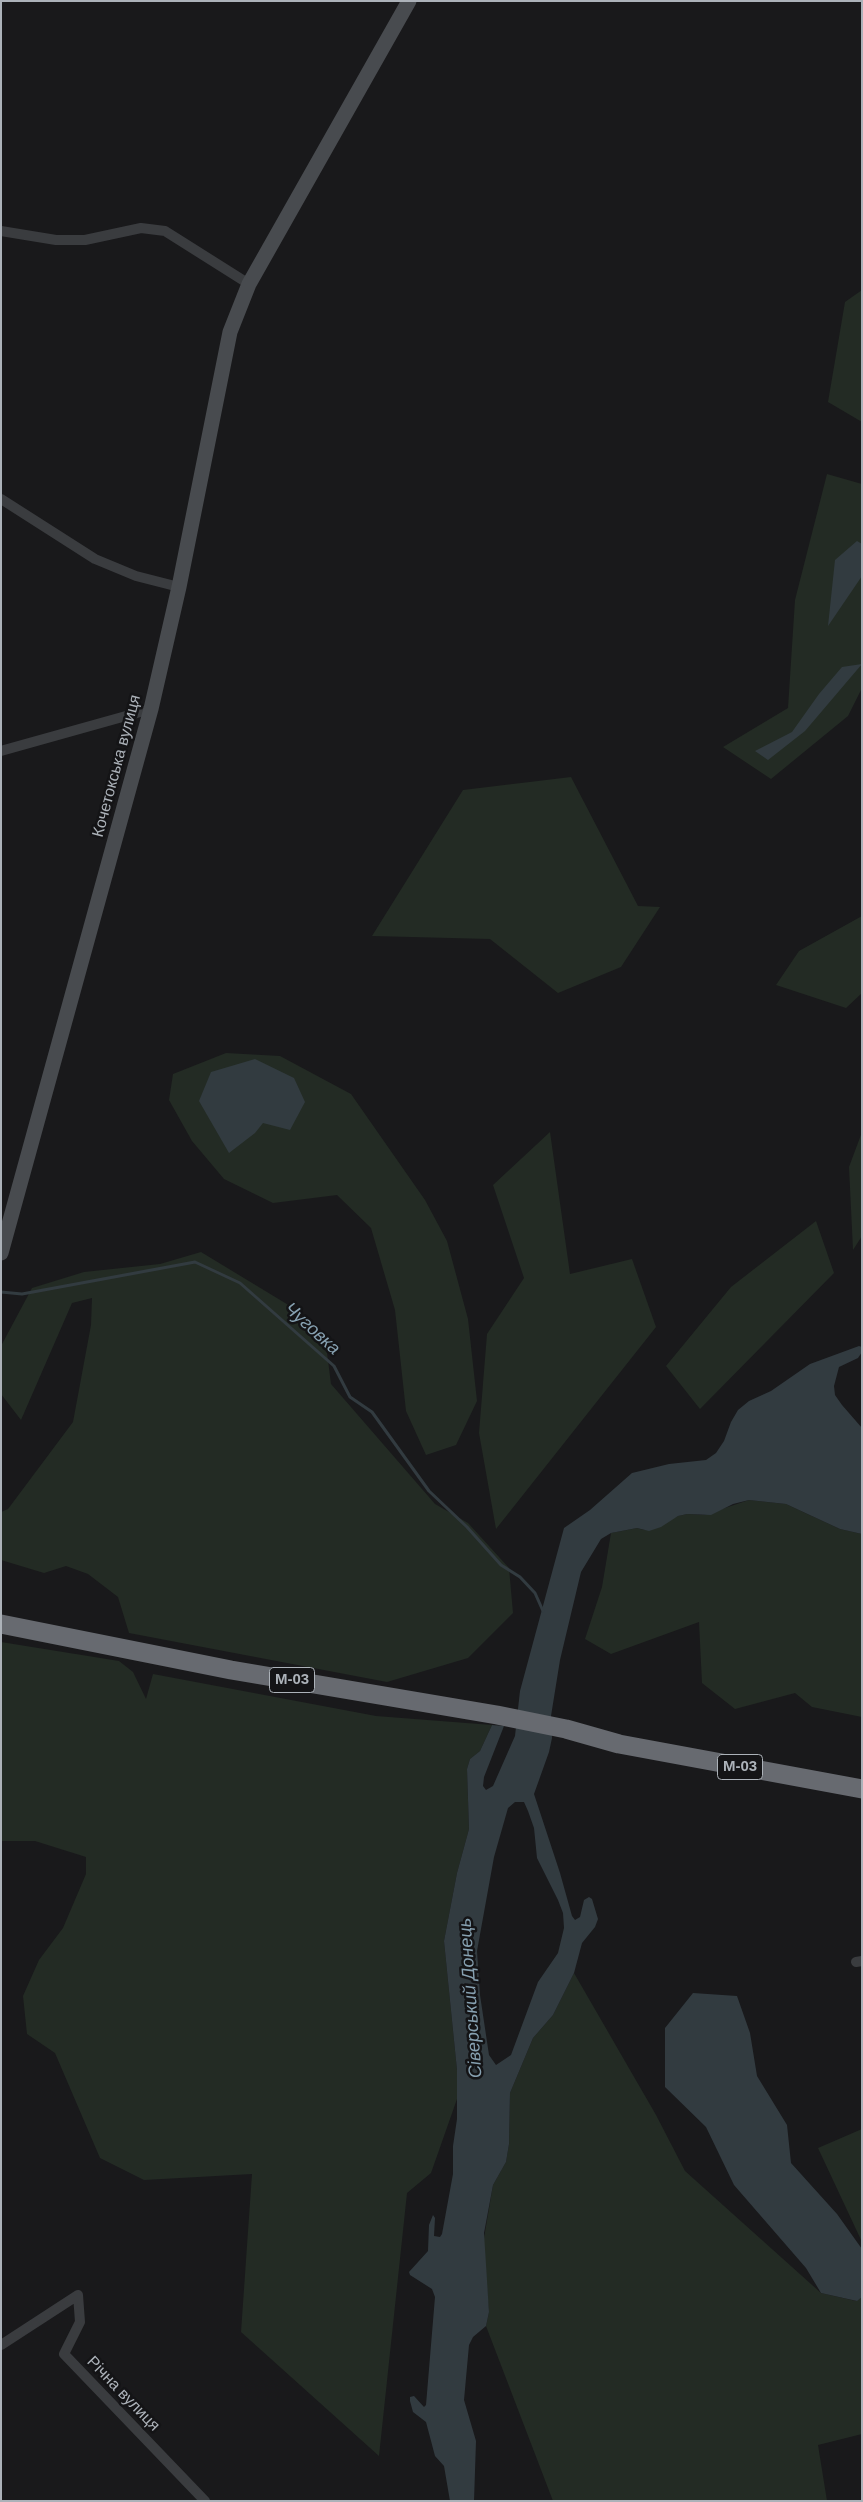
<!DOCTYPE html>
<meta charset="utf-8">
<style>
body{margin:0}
#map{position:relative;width:863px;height:2502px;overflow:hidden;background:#19191b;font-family:Helvetica,sans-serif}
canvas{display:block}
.frame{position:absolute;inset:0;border:2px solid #acb2b9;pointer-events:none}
</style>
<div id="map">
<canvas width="863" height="2502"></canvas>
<div class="frame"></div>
</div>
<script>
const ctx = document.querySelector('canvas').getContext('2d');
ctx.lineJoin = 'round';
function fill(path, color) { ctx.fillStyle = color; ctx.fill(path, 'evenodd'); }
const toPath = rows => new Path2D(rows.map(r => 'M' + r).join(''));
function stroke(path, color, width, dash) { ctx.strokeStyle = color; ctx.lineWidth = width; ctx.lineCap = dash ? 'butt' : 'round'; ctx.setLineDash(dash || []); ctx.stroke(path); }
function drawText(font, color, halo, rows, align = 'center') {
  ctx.font = font + ' Helvetica,sans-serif'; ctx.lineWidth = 5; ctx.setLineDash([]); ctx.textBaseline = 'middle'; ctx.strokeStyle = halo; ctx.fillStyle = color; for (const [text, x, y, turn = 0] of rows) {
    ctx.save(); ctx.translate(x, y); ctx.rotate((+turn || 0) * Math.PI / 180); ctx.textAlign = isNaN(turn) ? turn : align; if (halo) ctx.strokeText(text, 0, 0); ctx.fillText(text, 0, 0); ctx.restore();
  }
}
fill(toPath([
 [862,290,862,422,828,402,845,302],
 [827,474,862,484,862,688,848,716,771,779,723,747,788,708,795,600],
 [571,777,638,906,660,907,621,967,558,993,490,939,372,936,463,790],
 [862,916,862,993,846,1008,776,985,799,951],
 [226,1053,280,1056,351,1094,425,1200,447,1241,468,1319,477,1401,456,1445,426,1455,406,1411,395,1310,371,1228,337,1195,273,1203,224,1179,192,1141,169,1100,173,1074],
 [550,1132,570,1274,632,1259,656,1327,496,1529,479,1433,487,1334,524,1278,493,1185],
 [862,1132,862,1236,853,1250,849,1167],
 [816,1221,834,1273,700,1409,666,1366,731,1287],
 [201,1252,295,1309,326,1345,331,1384,435,1504,468,1523,509,1568,513,1613,468,1658,387,1682,129,1633,118,1597,88,1574,66,1566,44,1573,1,1560,1,1512,8,1509,73,1422,91,1325,92,1298,72,1303,21,1420,1,1394,1,1346,32,1288,84,1272,160,1264],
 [749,1500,786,1504,840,1529,862,1534,862,1717,812,1707,795,1693,735,1709,702,1683,699,1622,611,1654,585,1639,602,1587,611,1533,637,1528,644,1530,678,1516,687,1514,704,1515],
 [1,1642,119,1661,133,1672,146,1699,153,1674,376,1716,492,1725,480,1751,470,1759,467,1769,469,1829,457,1873,444,1941,457,2070,457,2099,431,2173,407,2193,379,2456,241,2332,252,2174,144,2180,100,2158,55,2053,27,2034,23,1996,39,1960,63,1928,86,1874,86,1857,35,1841,1,1841],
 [574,1973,656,2115,685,2171,821,2293,856,2301,862,2297,862,2434,818,2445,827,2501,553,2501,486,2326,489,2312,483,2244,493,2185,506,2162,509,2144,510,2093,533,2038,553,2015],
 [862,2129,862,2242,818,2148]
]), '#232b24');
fill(toPath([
 [857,541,862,544,862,576,828,626,835,560],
 [862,664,805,731,768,760,755,751,792,732,819,694,842,667],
 [255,1059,294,1078,305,1102,290,1130,263,1123,255,1133,229,1153,199,1101,211,1072],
 [859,1346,862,1347,862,1352,858,1358,839,1367,834,1386,835,1395,842,1405,862,1428,862,1534,840,1529,786,1504,749,1500,733,1504,711,1515,687,1514,678,1516,661,1527,649,1531,637,1528,611,1533,601,1539,581,1572,560,1660,551,1716,552,1738,549,1752,534,1794,560,1873,572,1916,575,1920,580,1917,584,1900,589,1897,592,1899,598,1919,595,1927,582,1943,574,1973,553,2015,533,2038,510,2093,509,2144,506,2162,493,2185,484,2233,489,2312,486,2326,473,2337,469,2345,464,2400,476,2441,474,2501,450,2501,444,2466,435,2456,426,2422,413,2412,410,2401,410,2397,414,2396,424,2407,426,2405,435,2297,432,2289,410,2275,409,2272,428,2251,429,2225,433,2215,435,2218,434,2236,440,2237,442,2234,453,2174,453,2146,457,2119,457,2070,444,1941,457,1873,469,1829,467,1769,470,1759,480,1751,492,1725,504,1726,484,1777,483,1786,486,1790,493,1786,515,1736,520,1691,564,1528,590,1510,632,1473,669,1464,706,1460,716,1453,724,1441,731,1422,738,1410,749,1401,771,1391,810,1364],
 [515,1802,524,1802,528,1811,534,1828,537,1858,558,1900,563,1913,564,1928,558,1953,538,1982,511,2055,496,2065,489,2055,480,1995,477,1951,494,1857,508,1808],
 [693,1993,737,1996,750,2033,757,2076,787,2125,791,2163,837,2214,862,2249,862,2297,857,2301,821,2293,806,2268,734,2185,706,2127,665,2087,665,2028]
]), '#323b40');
stroke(toPath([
 [1,1292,22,1294,195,1262,240,1283,334,1366,350,1397,372,1412,429,1491,467,1527,501,1565,520,1577,535,1593,543,1611]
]), '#323b40', 3);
stroke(toPath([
 [1,231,56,240,85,240,141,228,165,231,249,284],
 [1,499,95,559,136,576,179,587],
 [1,751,151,709],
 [856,1962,862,1961],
 [1,2345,78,2295,80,2322,64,2354,205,2501]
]), '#3a3c3f', 10);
stroke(toPath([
 [1,1253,151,709,179,587,230,332,249,284,409,1]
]), '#484b4f', 15);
stroke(toPath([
 [1,1624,231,1670,497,1715,566,1729,619,1744,862,1789]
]), '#676a70', 19);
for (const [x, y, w] of [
 [292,1680,45],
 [740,1767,45]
]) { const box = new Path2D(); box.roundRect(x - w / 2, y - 12.5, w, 25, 4); ctx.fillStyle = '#141416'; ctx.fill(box); stroke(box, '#acb2b9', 1); }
drawText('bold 15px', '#acb2b9', null, [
 ["М-03",292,1680],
 ["М-03",740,1767]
]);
drawText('16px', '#acb2b9', '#141416', [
 ["Кочетокська вулиця",117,766,-75],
 ["Річна вулиця",123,2394,46]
]);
drawText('italic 18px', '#87a1b1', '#141416', [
 ["Чуговка",312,1329,42],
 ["Сіверський Донець",471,1998,-94]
]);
</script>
